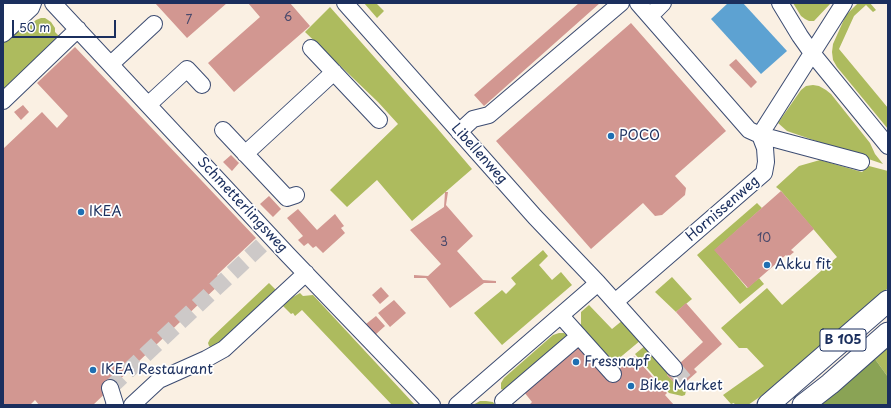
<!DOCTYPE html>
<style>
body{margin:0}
#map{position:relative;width:891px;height:408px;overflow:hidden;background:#faf0e3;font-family:"Playpen Sans",sans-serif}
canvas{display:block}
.frame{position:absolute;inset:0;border:4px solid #1b2f5e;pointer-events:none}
.scale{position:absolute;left:12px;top:20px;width:104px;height:18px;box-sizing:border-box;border:2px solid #1b2f5e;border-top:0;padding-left:5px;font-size:12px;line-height:14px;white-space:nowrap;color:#1b2f5e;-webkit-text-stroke:3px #fff;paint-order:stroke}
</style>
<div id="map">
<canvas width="891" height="408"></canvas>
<div class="frame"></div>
<div class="scale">50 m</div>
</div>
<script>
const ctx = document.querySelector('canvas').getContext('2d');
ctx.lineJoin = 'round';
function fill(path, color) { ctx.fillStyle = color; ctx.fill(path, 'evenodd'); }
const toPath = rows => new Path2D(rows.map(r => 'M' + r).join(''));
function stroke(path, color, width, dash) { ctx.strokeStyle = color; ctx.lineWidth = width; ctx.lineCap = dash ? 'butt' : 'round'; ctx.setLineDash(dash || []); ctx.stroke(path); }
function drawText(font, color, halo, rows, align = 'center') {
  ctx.font = font + ' "Playpen Sans",sans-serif'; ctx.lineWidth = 3.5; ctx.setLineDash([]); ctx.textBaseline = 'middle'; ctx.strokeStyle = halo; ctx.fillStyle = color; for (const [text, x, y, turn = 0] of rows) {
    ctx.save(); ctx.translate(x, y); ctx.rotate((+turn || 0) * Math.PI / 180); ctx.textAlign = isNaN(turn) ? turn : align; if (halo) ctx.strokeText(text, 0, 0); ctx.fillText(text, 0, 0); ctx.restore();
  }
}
fill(toPath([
 [364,3,376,3,384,11,377,18],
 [793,3,831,3,814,21,809,21,805,19,801,16],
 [858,3,870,3,876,10,873,12,866,5,854,16,839,49,888,108,888,129,837,67,833,60,832,52,833,44,846,15],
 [330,7,437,128,472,169,412,221,377,180,347,207,330,190,398,124,378,102,305,32],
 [41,18,45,18,51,22,55,28,55,32,60,37,5,89,3,86,3,41,18,27,23,31,36,20],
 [813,85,819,86,826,90,831,94,870,143,875,154,883,164,787,131,778,123,801,90,806,86],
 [820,160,862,172,869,166,888,171,888,288,780,383,748,405,735,405,734,403,731,404,723,395,764,366,747,348,739,348,721,328,767,288,782,305,837,257,781,191,776,187,799,166],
 [757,203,762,208,715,250,747,288,759,278,764,284,740,304,697,255],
 [543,250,548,256,539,265,552,280,561,272,572,285,502,345,474,313,502,290,506,294,516,284,511,278],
 [672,277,692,299,676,312,655,292],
 [269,283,277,291,216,348,211,348,209,346,208,343,210,339],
 [300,293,303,296,313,295,415,405,392,405,302,310,295,316,293,313,291,314,283,306,293,297],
 [589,305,612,329,623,320,641,340,611,365,581,331,581,312],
 [559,333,564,333,570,337,506,391,501,389,501,383,504,378,553,335],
 [646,345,670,372,667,375,679,388,681,386,686,391,685,395,682,396,669,393,635,354],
 [888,347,888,377,875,359],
 [480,401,486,401,493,402,495,405,473,405]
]), '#adbb5e');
fill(toPath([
 [875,359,888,377,888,405,815,405]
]), '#8aa355');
fill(toPath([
 [728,3,743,3,787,51,761,74,711,19]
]), '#5da2d2');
fill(toPath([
 [155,3,227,3,187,38],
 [248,3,290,3,310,26,234,92,208,63,260,17],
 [579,3,600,3,484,106,474,95],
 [631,23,726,131,675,176,686,188,685,195,662,215,655,216,643,203,591,249,496,141],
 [75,47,256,238,217,275,223,281,93,405,39,405,35,400,30,405,3,405,3,149,42,112,57,128,68,116,37,83],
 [736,59,757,82,751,88,729,65],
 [23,105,29,112,21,120,14,112],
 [231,155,239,163,232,171,223,162],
 [781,191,814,229,791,250,794,252,788,257,786,255,748,288,714,250],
 [445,192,448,192,446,205,473,236,457,251,483,280,496,281,496,283,484,283,450,308,426,278,414,278,414,275,428,276,441,264,410,230,444,207],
 [269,196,281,209,273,217,260,204],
 [298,209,317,230,335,214,344,226,341,228,345,233,323,253,316,246,313,248,308,243,304,246,298,240,303,236,287,218],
 [381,287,389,296,380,304,372,295],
 [394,300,406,313,390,327,378,313],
 [686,303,722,344,694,369,697,372,679,388,667,375,703,342,676,312],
 [376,316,385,326,375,335,366,324],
 [578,345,608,379,634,356,667,393,665,395,674,405,529,405,532,402,524,392]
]), '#d29791');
stroke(toPath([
 [674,368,686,382],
 [110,388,264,243]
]), '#cdc9c8', 16, [16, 8]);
const minor = toPath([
 [53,3,288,255,432,405],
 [345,3,535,217,598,283,674,368],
 [638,3,749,130,760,135,861,162],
 [780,3,800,36,812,53,888,146],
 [3,16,17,3],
 [650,16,663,3],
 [3,34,31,8,33,3],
 [311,48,379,120],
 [111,64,154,24],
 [3,101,78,29],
 [149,104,187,69,202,85],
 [223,130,287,198,296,195],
 [459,132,473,119,489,115,621,3],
 [760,135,844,3],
 [245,154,334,72],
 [615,302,764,173,766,162,765,148,760,135],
 [561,316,613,374],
 [110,388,115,404,114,405],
 [503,401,579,336],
 [132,405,159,380,206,359,224,349,306,273],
 [457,405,598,283]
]);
const major = toPath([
 [768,405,888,301],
 [803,405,830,384,888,333]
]);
stroke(minor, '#3c4c72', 18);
stroke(major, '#3c4c72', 23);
stroke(minor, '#fff', 16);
stroke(major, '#fff', 21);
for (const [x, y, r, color] of [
 [611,136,4,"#1f6fb2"],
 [81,212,4,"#1f6fb2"],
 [767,265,4,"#1f6fb2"],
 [576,362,4,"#1f6fb2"],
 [93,370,4,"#1f6fb2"],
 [631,386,4,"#1f6fb2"]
]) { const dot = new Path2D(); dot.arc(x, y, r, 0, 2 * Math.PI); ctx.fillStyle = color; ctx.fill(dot); stroke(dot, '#fff', 1.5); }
drawText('12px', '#49496b', null, [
 ["6",288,18],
 ["7",189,21],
 ["10",764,239],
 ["3",444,243]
]);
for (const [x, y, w] of [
 [843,340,46]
]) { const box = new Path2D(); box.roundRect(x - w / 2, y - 11, w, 22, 3); ctx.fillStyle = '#fff'; ctx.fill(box); stroke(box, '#1b2f5e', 1); }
drawText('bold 13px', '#1b2f5e', null, [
 ["B 105",843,340]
]);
drawText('14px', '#1b2f5e', '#fff', [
 ["POCO",619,136],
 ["IKEA",89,212],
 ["Akku fit",775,265],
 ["Fressnapf",584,362],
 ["IKEA Restaurant",101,370],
 ["Bike Market",639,386]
], 'left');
drawText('14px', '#1b2f5e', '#fff', [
 ["Libellenweg",479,154,48],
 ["Schmetterlingsweg",242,205,47],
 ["Hornissenweg",723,209,-41]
]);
</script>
